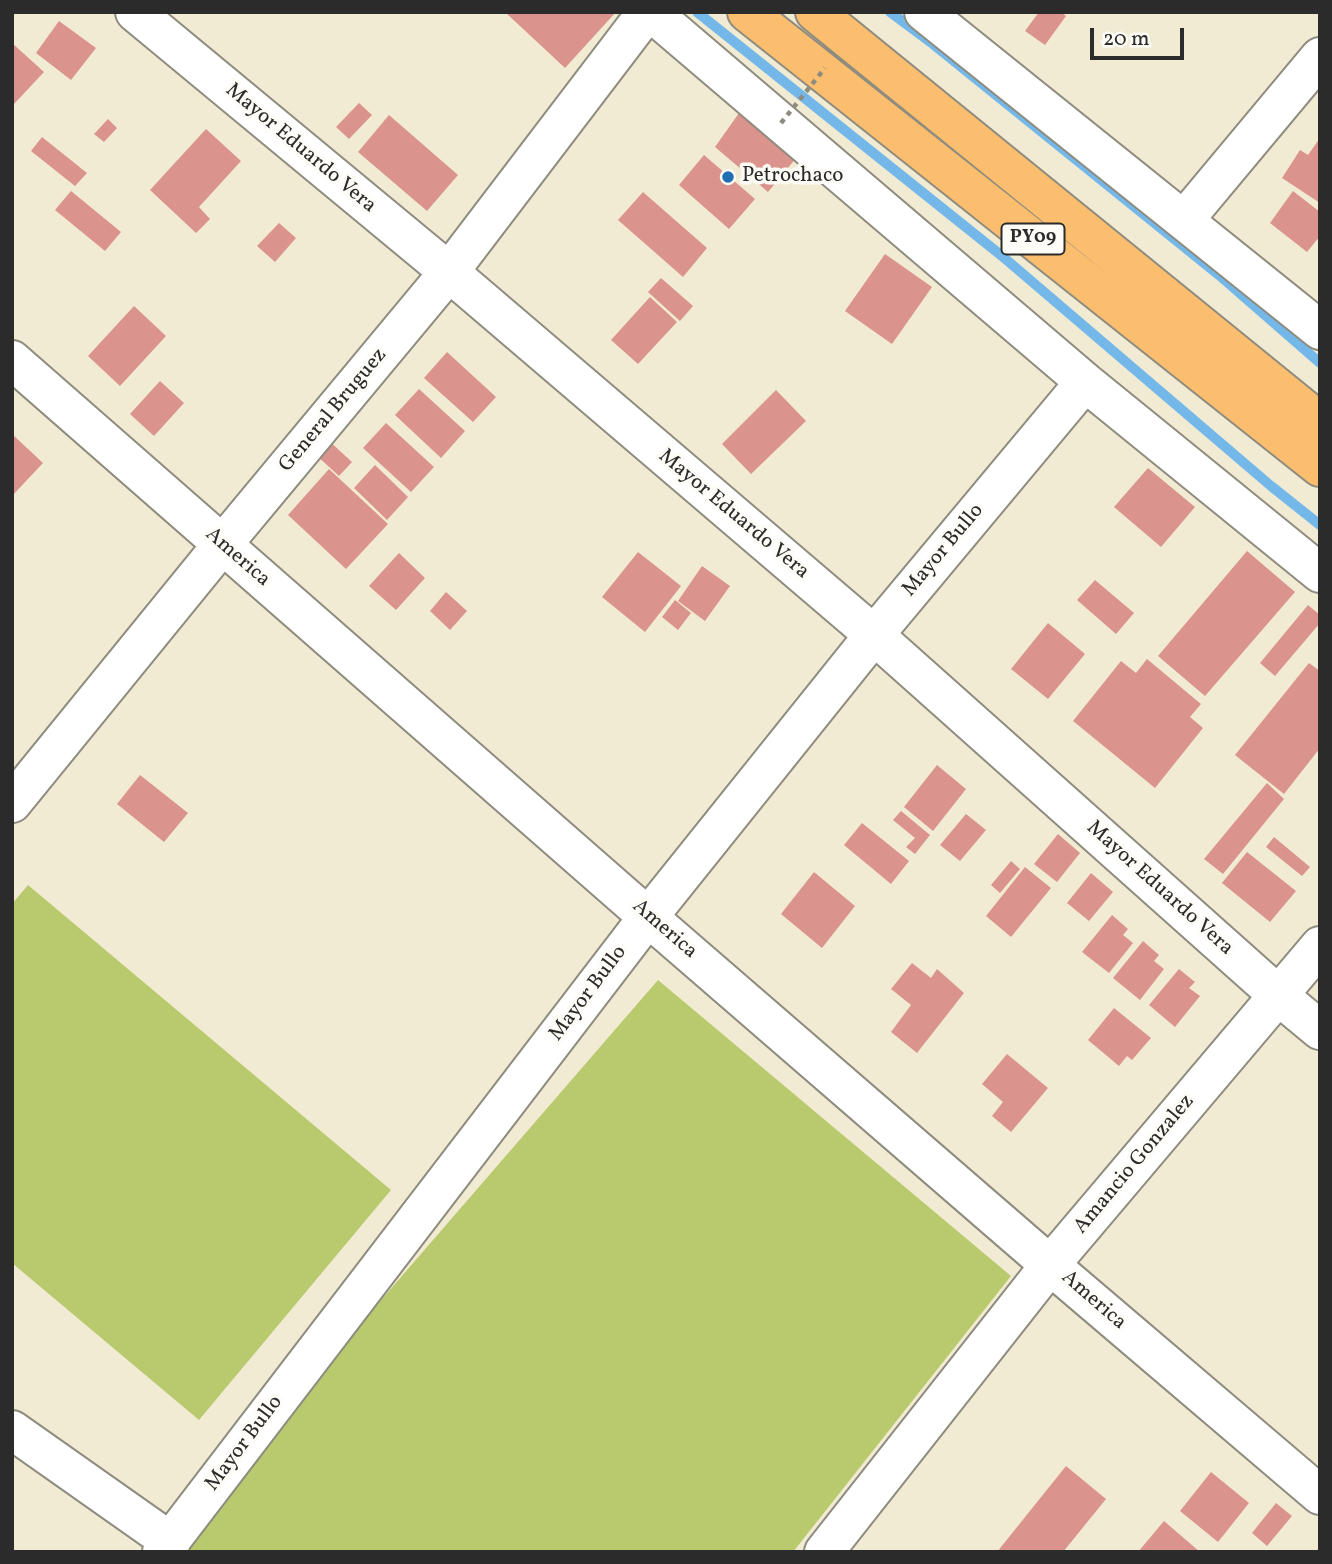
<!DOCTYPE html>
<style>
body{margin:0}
#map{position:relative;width:1332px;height:1564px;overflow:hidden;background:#f2ebd3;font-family:Vollkorn,serif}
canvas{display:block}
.frame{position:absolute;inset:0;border:14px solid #2b2b2b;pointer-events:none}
.scale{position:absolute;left:1090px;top:28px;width:94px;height:32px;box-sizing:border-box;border:4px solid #2b2b2b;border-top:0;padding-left:9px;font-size:21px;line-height:24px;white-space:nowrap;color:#2b2b2b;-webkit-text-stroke:5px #fdfcf7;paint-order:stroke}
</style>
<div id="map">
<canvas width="1332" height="1564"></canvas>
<div class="frame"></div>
<div class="scale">20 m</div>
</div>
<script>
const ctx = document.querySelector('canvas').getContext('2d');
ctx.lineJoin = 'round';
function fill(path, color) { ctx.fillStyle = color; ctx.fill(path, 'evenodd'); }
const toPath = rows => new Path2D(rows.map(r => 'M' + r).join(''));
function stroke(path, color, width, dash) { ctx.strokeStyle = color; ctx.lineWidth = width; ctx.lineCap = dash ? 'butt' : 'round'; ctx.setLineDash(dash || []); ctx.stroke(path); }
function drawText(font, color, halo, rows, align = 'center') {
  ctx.font = font + ' Vollkorn,serif'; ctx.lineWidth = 7; ctx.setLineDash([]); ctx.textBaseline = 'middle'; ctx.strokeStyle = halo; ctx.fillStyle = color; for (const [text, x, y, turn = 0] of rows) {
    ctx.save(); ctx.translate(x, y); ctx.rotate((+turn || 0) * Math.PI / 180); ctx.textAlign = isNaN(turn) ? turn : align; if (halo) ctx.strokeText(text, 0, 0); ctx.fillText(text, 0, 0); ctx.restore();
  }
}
fill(toPath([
 [28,885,391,1190,199,1420,12,1263,12,904],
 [658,980,1011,1276,793,1552,163,1552]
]), '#b8ca6d');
stroke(toPath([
 [697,12,1002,256,1271,486,1320,525],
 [890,12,933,44,1219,275,1320,363]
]), '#74b8ea', 10);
fill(toPath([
 [505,12,616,12,565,68],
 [1039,12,1061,12,1066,16,1045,45,1025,31],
 [59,21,96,48,71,80,36,53],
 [12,43,44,72,14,104,12,103],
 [359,103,372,115,349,139,336,127],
 [739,113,797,157,768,192,715,147],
 [389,115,458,175,427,211,358,152],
 [108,119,117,128,104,142,94,134],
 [206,129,241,161,199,207,210,219,196,233,150,190],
 [42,137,87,173,75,186,31,151],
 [1320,138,1320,203,1282,178,1300,150,1308,155],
 [704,155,755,199,729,229,679,185],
 [71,191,121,232,105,251,55,210],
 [1293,191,1320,212,1320,236,1307,252,1270,223],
 [643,192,707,248,683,277,618,220],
 [279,223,296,238,275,262,257,246],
 [885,254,932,287,892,344,845,311],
 [661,278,693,306,680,321,648,292],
 [650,297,677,322,638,364,611,340],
 [134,306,166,336,120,386,88,356],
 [447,352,496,397,473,422,424,378],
 [160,381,184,403,154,436,130,414],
 [419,389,465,431,441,458,395,415],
 [776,390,806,421,751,474,722,444],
 [386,423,434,467,411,492,363,448],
 [12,434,43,463,12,496],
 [328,440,352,462,339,476,315,454],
 [375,465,408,497,387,520,354,488],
 [1148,468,1195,507,1161,547,1114,507],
 [329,469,388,524,346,569,288,515],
 [1247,551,1295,592,1205,696,1158,656],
 [638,552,681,586,645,632,602,597],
 [399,553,425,578,396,610,369,586],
 [702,566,730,586,705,621,678,601],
 [1095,580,1134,613,1116,634,1077,600],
 [446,592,467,611,450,630,430,611],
 [675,600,691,613,678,630,662,617],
 [1308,605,1320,615,1320,623,1275,676,1260,663],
 [1048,623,1085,654,1048,699,1011,669],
 [1147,659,1201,704,1190,717,1203,728,1155,788,1073,721,1121,661,1136,673],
 [1309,663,1320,671,1320,748,1284,794,1235,755],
 [937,765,966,789,933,831,904,807],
 [140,775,188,813,164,842,117,804],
 [1267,783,1284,799,1223,874,1204,859],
 [901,811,930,835,915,854,906,847,915,838,893,820],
 [966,814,986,830,960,861,940,845],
 [862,823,909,861,891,884,844,845],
 [1058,834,1080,853,1057,882,1034,864],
 [1274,837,1310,867,1302,876,1266,847],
 [1247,852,1296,891,1270,922,1222,883],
 [1011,861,1020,869,1000,893,991,885],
 [1025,867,1051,888,1011,937,986,916],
 [814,872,855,906,822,948,781,914],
 [1091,873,1113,892,1089,921,1067,903],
 [1112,915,1128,929,1123,935,1133,943,1109,973,1082,952],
 [1143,941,1159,955,1154,961,1164,969,1140,1000,1113,978],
 [912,963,931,978,937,969,964,993,917,1053,891,1032,911,1005,891,989],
 [1179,969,1195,982,1189,988,1200,996,1175,1027,1149,1005],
 [1114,1008,1151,1038,1132,1060,1127,1056,1119,1066,1088,1040],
 [1007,1054,1048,1088,1011,1132,992,1116,1003,1102,982,1084],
 [1066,1466,1106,1499,1063,1552,997,1552],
 [1211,1472,1249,1503,1218,1542,1180,1511],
 [1276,1503,1292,1516,1267,1546,1252,1533],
 [1164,1521,1200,1552,1138,1552]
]), '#da938d');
const minor = toPath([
 [135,12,449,272,874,635,1279,996,1320,1030],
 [651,12,1085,382,1320,573],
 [924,12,1320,330],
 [1184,220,1320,57],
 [12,360,648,917,1050,1265,1320,1495],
 [12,803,222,545,449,272,647,12],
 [12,1430,171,1542],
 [162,1552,648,917,874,635,1085,382],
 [824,1552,1050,1265,1320,946]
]);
const highway = toPath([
 [747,12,1320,467],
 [815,12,1320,422]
]);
stroke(minor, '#8e8b7f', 42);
stroke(highway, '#8e8b7f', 42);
stroke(minor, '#fff', 38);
stroke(highway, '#fbbd6e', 38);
stroke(toPath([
 [781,123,825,68]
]), '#8e8b7f', 4.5, [5, 5]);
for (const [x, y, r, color] of [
 [728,177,7,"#1f6fb2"]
]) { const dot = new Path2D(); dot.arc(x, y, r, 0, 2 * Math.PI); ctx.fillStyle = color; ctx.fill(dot); stroke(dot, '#fdfcf7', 2.5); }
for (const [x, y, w] of [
 [1033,239,63]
]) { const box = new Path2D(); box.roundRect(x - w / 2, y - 15.5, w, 31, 5); ctx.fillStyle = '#fdfcf7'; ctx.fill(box); stroke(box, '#2b2b2b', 2); }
drawText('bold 19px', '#2b2b2b', null, [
 ["PY09",1033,239]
]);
drawText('21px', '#2b2b2b', '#fdfcf7', [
 ["Mayor Eduardo Vera",300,149,40],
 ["General Bruguez",334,411,-50],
 ["Mayor Eduardo Vera",733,515,40],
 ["Mayor Bullo",944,551,-50],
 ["America",237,558,41],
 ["Mayor Eduardo Vera",1159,889,42],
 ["America",664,930,41],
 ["Mayor Bullo",589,994,-53],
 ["Amancio Gonzalez",1135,1165,-50],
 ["America",1093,1301,41],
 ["Mayor Bullo",245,1444,-53]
]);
drawText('21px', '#2b2b2b', '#fdfcf7', [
 ["Petrochaco",742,177]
], 'left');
</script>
